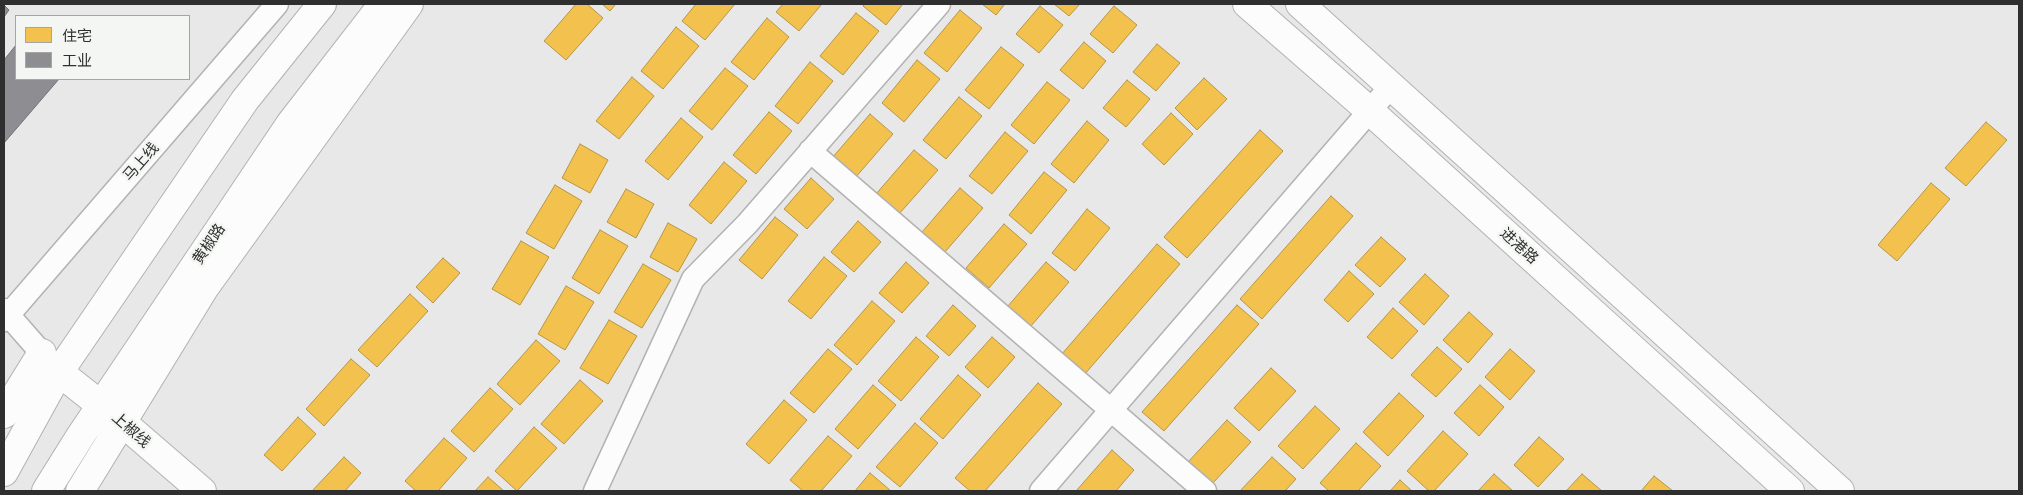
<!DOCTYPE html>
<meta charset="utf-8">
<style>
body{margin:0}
#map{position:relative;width:2023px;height:495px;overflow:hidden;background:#e7e8e7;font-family:"Playfair Display","Noto Sans SC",serif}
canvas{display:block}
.frame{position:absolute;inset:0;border:5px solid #2e2f2e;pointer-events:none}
.legend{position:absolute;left:15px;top:15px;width:175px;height:65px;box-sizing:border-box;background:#f4f6f3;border:1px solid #a5a6a4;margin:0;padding:6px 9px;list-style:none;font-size:15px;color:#2e2f2e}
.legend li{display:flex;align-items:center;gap:10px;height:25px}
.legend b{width:25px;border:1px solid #a5a6a4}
</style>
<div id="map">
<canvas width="2023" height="495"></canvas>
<div class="frame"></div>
<ul class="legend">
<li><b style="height:14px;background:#f2c14e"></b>住宅</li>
<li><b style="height:14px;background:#8d8d92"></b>工业</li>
</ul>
</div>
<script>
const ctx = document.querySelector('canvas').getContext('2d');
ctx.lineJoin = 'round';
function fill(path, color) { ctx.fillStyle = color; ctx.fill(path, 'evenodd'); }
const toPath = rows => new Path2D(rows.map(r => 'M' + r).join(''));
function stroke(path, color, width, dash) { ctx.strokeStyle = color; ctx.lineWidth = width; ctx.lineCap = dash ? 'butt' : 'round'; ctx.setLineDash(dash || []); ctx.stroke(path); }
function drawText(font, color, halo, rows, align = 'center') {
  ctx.font = font + ' "Playfair Display","Noto Sans SC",serif'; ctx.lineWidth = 5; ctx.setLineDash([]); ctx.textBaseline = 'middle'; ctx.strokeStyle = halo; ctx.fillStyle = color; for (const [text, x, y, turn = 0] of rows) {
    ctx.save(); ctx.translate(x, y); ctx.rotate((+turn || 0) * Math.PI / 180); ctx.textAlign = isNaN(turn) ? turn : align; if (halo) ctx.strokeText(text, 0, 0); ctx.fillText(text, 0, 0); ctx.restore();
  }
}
const homes = toPath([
 [576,4,587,4,603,18,566,60,544,41,576,4],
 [602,4,616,4,610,11,602,4],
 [696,4,735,4,705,40,682,21,696,4],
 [783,4,822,4,799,31,776,12,783,4],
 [864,4,903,4,886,25,863,6,864,4],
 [982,4,1005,4,996,15,982,4],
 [1054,4,1080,4,1069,16,1054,4],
 [1040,6,1063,25,1039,53,1016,34,1040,6],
 [1114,6,1137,25,1113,53,1090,34,1114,6],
 [960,10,982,28,947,72,924,53,960,10],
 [856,13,879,31,843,75,820,56,856,13],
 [767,18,789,37,754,80,731,62,767,18],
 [676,27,699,46,663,89,641,71,676,27],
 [1084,42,1106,61,1083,89,1060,70,1084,42],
 [1157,44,1180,63,1156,91,1133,72,1157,44],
 [1001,47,1024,65,989,109,965,90,1001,47],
 [917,60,940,79,904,122,882,103,917,60],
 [810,62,833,81,798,124,775,106,810,62],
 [725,68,748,86,712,130,689,111,725,68],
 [632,77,654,96,619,139,596,121,632,77],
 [1204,78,1227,99,1197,130,1175,108,1204,78],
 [1127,80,1150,99,1126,127,1103,108,1127,80],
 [1047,82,1070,100,1034,144,1011,125,1047,82],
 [959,97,982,116,946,159,923,140,959,97],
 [769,112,792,131,756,174,733,155,769,112],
 [1171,113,1193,134,1164,165,1142,144,1171,113],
 [870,114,893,134,855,178,832,158,870,114],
 [681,118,703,137,668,180,645,161,681,118],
 [1087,121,1109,140,1074,183,1051,164,1087,121],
 [1986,122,2007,140,1966,186,1945,168,1986,122],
 [1260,130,1283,151,1187,258,1164,237,1260,130],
 [1005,132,1028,151,992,194,969,176,1005,132],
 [580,144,608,160,590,193,562,178,580,144],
 [914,150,938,170,899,214,876,194,914,150],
 [724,162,747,181,711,224,689,205,724,162],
 [1044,172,1067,190,1031,234,1009,215,1044,172],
 [811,178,834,199,807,229,784,209,811,178],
 [1931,183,1950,199,1897,261,1878,245,1931,183],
 [555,185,582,201,554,249,526,233,555,185],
 [960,188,983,208,945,252,922,232,960,188],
 [626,189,654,204,636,238,607,222,626,189],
 [1331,196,1353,216,1262,319,1240,299,1331,196],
 [1087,209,1110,228,1075,271,1052,253,1087,209],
 [775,217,798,235,762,279,739,260,775,217],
 [858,221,881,242,854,272,831,252,858,221],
 [668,223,697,239,678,272,650,257,668,223],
 [1004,224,1027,244,989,288,966,268,1004,224],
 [600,230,628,246,599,294,572,278,600,230],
 [1381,237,1406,259,1380,287,1355,265,1381,237],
 [521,241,549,257,520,305,492,289,521,241],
 [1157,244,1180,264,1084,375,1061,355,1157,244],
 [824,257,847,276,811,319,788,301,824,257],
 [443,258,460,273,433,303,416,287,443,258],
 [906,262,929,283,902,313,879,293,906,262],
 [1046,262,1069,282,1031,326,1008,306,1046,262],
 [643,264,671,280,642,328,614,312,643,264],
 [1349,271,1374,294,1348,322,1324,300,1349,271],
 [1425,274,1449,296,1424,325,1399,302,1425,274],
 [566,286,594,302,565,350,538,334,566,286],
 [410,294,428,311,377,367,358,350,410,294],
 [872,301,895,321,857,365,834,345,872,301],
 [953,305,976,326,949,356,926,336,953,305],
 [1237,305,1259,324,1164,431,1142,412,1237,305],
 [1393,308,1418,331,1392,359,1367,337,1393,308],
 [1469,312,1493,334,1468,363,1443,340,1469,312],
 [609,320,637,336,608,384,580,368,609,320],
 [916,337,939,357,901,401,878,381,916,337],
 [992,337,1015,357,988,388,965,367,992,337],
 [536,340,560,361,520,405,497,384,536,340],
 [1437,347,1462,369,1436,397,1411,375,1437,347],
 [828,349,852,369,814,413,790,393,828,349],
 [1510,349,1535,371,1510,400,1485,377,1510,349],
 [351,359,370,375,324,426,306,409,351,359],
 [1271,368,1296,391,1259,431,1234,408,1271,368],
 [958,375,981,395,943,439,920,419,958,375],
 [580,380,603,401,564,444,541,424,580,380],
 [1038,383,1062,404,985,491,970,491,955,478,1038,383],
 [873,385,896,405,858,449,835,429,873,385],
 [1480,385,1504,407,1479,436,1454,413,1480,385],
 [490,388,513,409,474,452,451,431,490,388],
 [1399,393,1424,416,1388,456,1363,432,1399,393],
 [784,400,807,420,769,464,746,444,784,400],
 [1315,406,1340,429,1303,469,1278,446,1315,406],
 [298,417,316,434,282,471,264,455,298,417],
 [1227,420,1251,442,1212,484,1188,462,1227,420],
 [915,423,938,443,900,487,876,467,915,423],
 [534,427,557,448,517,491,495,471,534,427],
 [1443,431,1468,454,1434,491,1429,491,1407,471,1443,431],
 [828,436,852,456,821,491,803,491,790,480,828,436],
 [1539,437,1564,459,1538,487,1514,465,1539,437],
 [444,438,467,458,438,491,416,491,405,481,444,438],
 [1356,443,1381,466,1358,491,1329,491,1320,483,1356,443],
 [1112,450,1134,470,1116,491,1076,491,1112,450],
 [344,457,361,473,345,491,312,491,344,457],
 [1272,457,1296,479,1285,491,1240,491,1272,457],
 [870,473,891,491,855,491,870,473],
 [1494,474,1513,491,1478,491,1494,474],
 [1582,474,1602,491,1566,491,1582,474],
 [1654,476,1673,491,1641,491,1654,476],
 [488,477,504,491,475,491,488,477],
 [1400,480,1412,491,1390,491,1400,480]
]);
fill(homes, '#f2c14e');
stroke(homes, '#b79544', 1);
const industry = toPath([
 [4,5,9,10,4,17,4,5],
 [16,45,16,79,59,79,4,143,4,60,16,45]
]);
fill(industry, '#8d8d92');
stroke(industry, '#707174', 1);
const minor = toPath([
 [810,151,1205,491],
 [4,310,53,366],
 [4,320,277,4],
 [595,491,693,279,747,224,939,4],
 [1041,491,1392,85]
]);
const major = toPath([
 [1247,4,1371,112,1790,491],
 [1300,4,1840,491],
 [59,372,122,422,202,491],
 [4,414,42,353],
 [4,472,59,372,245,100,322,4],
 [46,491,81,435,290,124,383,4],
 [80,491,205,287,409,4]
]);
stroke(minor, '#b1b2b1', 25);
stroke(major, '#b1b2b1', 30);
stroke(minor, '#fbfcfb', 22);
stroke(major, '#fbfcfb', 28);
drawText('15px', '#2e2f2e', '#f4f6f3', [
 ["马上线",141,162,-49],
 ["黄椒路",209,244,-56],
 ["进港路",1519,246,42],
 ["上椒线",131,430,41]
]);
</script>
